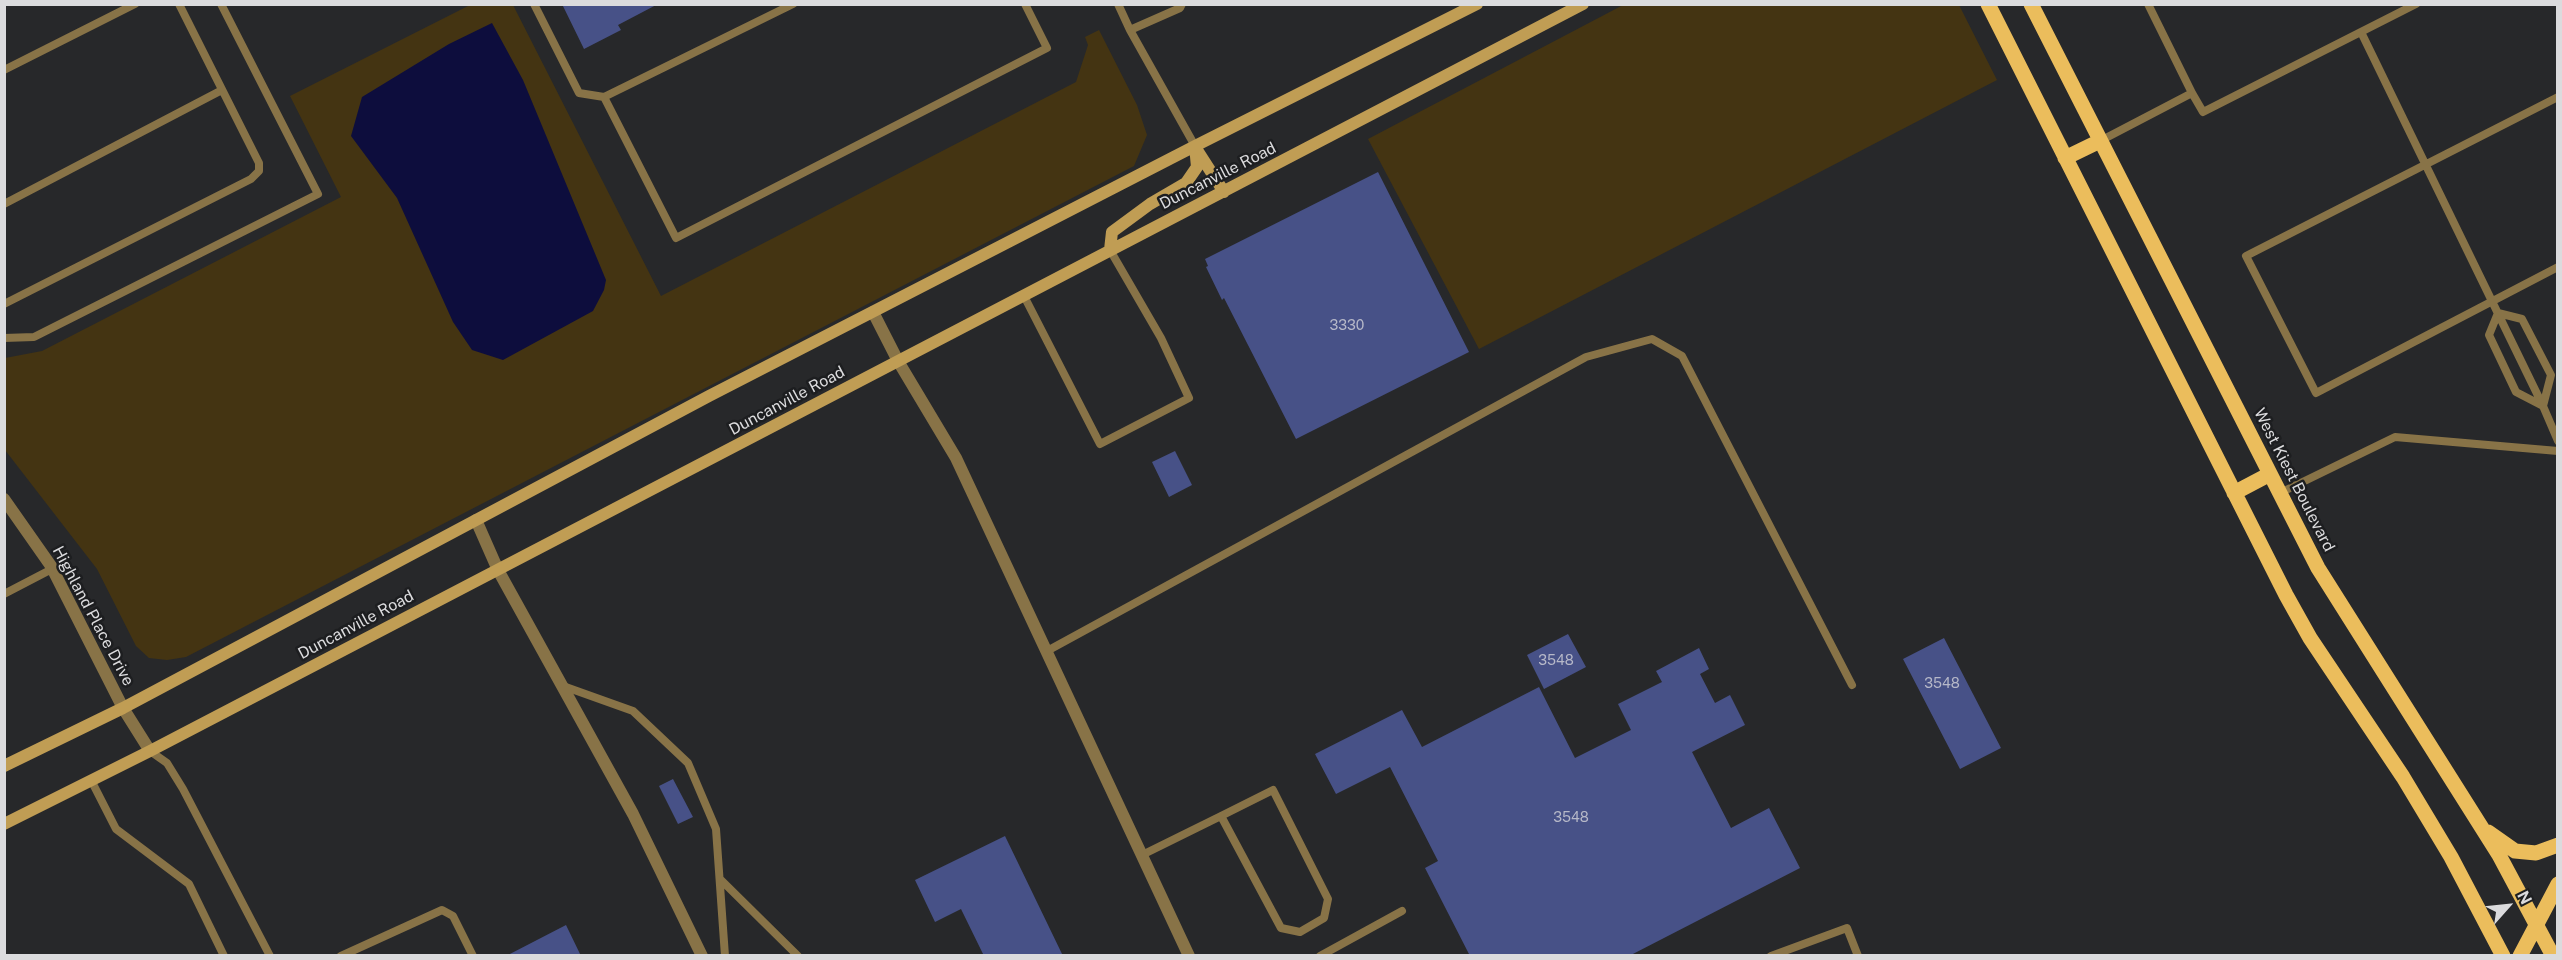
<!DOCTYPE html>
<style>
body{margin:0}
#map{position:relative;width:2562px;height:960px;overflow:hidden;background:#27282a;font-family:"Public Sans",sans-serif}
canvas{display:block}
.frame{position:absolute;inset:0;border:6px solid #dbdbdd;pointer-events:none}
.north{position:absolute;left:2478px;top:876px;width:60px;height:60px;-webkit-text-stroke:4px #1d1e20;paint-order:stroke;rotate:63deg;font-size:16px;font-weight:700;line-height:24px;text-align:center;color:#dbdbdd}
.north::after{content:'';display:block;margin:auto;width:21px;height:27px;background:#dbdbdd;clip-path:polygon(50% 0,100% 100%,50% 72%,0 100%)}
</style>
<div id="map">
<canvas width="2562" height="960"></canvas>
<div class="frame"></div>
<div class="north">N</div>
</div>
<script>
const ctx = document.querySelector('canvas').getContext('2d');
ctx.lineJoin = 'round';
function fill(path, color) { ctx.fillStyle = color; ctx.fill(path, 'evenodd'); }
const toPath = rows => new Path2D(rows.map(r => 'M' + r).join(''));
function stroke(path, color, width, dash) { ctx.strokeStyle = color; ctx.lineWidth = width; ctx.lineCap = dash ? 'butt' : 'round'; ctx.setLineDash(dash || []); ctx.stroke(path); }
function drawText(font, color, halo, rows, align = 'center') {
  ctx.font = font + ' "Public Sans",sans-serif'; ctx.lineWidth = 5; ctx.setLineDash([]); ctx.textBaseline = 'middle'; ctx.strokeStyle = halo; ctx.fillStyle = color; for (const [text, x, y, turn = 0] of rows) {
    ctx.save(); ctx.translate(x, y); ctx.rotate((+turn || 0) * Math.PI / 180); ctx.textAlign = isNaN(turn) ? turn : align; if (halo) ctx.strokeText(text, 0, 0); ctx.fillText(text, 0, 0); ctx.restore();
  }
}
fill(toPath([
 [1625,4,1959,5,1997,80,1479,349,1368,139],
 [470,5,513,5,661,296,1076,82,1088,45,1085,37,1099,30,1137,105,1147,135,1134,166,186,657,167,660,149,658,136,646,97,569,5,450,5,358,42,351,341,197,290,96]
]), '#443412');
fill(toPath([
 [492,23,523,80,606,280,604,290,593,311,503,360,472,350,453,322,397,198,351,136,362,97,449,44]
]), '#0d0d3d');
fill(toPath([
 [562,4,658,4,618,25,621,30,584,49],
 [1378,172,1469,352,1296,439,1224,298,1222,300,1206,267,1208,266,1205,259],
 [1175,451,1192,485,1169,497,1152,462],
 [1568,634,1586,667,1544,689,1527,655],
 [1944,638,2001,748,1960,769,1903,659],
 [1699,648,1709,669,1700,674,1715,703,1730,695,1745,725,1692,752,1731,828,1769,808,1800,868,1629,956,1470,956,1425,868,1438,861,1390,767,1336,794,1315,754,1402,710,1422,747,1539,687,1575,758,1631,730,1618,704,1662,682,1656,671],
 [673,779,693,817,678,824,659,786],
 [1005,836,1063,956,984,956,961,909,935,922,915,880],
 [566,925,581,956,506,956]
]), '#475187');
stroke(toPath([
 [534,4,579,93,604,97,793,4],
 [1118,4,1130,30],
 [1182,4,1180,8,1130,30,1195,146],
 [2148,4,2192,93],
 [2361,32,2543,406,2558,441],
 [4,70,135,4],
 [604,97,676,238,1047,48,1025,4],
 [2558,97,2246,256,2316,393,2558,267],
 [2100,141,2192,93,2203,112,2416,4],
 [4,204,222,90],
 [1024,296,1100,444,1189,398,1161,338,1110,250],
 [4,304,251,179,259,171,259,163,179,4],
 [2498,313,2522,319,2551,375,2543,406,2516,392,2489,335,2498,313],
 [4,338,34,337,318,194,221,4],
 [2280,493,2395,437,2558,451],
 [4,594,52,569],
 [1047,651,1586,357,1652,339,1682,356,1852,685],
 [563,686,633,711,688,763,716,829,725,956],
 [150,751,167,763,183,789,270,956],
 [91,780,116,829,189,884,224,956],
 [1142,855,1221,816,1273,790,1328,899,1324,918,1300,932,1281,928,1221,816],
 [721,880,798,956],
 [341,956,442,910,453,916,473,956],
 [1320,956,1402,911],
 [1771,956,1847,928,1858,956]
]), '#887347', 8);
stroke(toPath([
 [873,312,898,361,956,458,1189,956],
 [4,499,51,566,123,708,150,751],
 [476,520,498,570,633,814,702,956]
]), '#887347', 12);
stroke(toPath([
 [1197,150,1224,192],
 [1110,250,1112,232,1150,204,1186,183,1197,167,1195,146],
 [4,766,123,708,709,396,1195,146,1477,4],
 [4,824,150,751,1583,4]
]), '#c09d54', 12);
stroke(toPath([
 [1988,4,2286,595,2310,638,2403,777,2451,857,2503,956],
 [2031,4,2318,568,2499,855,2553,956],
 [2065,158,2100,141],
 [2234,493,2270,474],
 [2488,832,2515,851,2536,853,2558,845],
 [2520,956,2558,884]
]), '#ebbd5c', 15);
drawText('14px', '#b6b8c8', null, [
 ["3330",1347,326],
 ["3548",1556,661],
 ["3548",1942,684],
 ["3548",1571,818]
]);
drawText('16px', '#dbdbdd', '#1d1e20', [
 ["Duncanville Road",1218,176,-27],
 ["Duncanville Road",787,401,-28],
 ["West Kiest Boulevard",2294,480,63],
 ["Highland Place Drive",93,616,62],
 ["Duncanville Road",356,625,-28]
]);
</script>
